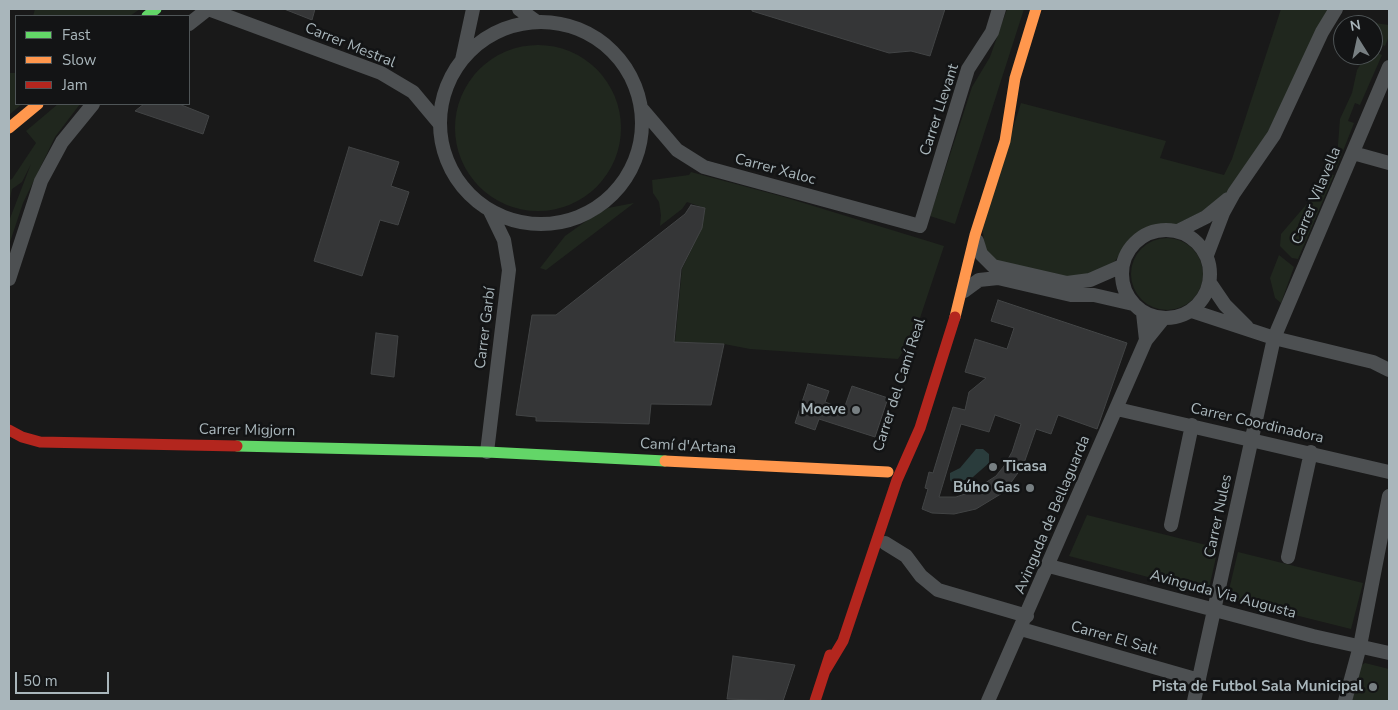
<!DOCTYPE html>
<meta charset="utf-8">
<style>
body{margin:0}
#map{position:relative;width:1398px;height:710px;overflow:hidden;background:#191919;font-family:"Nunito Sans",sans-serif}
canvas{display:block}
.frame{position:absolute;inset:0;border:10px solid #a9b6bb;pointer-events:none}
.legend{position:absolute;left:15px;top:15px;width:175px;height:90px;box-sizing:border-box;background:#131415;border:1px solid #4f5557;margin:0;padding:6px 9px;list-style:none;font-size:15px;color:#a9b6bb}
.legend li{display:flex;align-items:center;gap:10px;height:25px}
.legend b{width:25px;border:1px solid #4f5557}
.north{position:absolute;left:1333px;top:15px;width:50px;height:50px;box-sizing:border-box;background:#131415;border:1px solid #4f5557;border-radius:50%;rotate:350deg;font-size:14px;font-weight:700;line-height:20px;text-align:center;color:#a9b6bb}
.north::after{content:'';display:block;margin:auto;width:18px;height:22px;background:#777f82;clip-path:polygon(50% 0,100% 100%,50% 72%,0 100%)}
.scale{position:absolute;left:15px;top:672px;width:94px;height:22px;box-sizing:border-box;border:2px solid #a9b6bb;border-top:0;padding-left:6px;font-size:15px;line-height:18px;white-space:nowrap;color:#a9b6bb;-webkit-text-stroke:4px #131415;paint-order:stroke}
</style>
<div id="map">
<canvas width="1398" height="710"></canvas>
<div class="frame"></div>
<ul class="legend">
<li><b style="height:6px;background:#63d668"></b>Fast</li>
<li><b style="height:6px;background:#ff974d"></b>Slow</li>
<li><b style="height:6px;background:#b3261e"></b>Jam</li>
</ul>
<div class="north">N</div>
<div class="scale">50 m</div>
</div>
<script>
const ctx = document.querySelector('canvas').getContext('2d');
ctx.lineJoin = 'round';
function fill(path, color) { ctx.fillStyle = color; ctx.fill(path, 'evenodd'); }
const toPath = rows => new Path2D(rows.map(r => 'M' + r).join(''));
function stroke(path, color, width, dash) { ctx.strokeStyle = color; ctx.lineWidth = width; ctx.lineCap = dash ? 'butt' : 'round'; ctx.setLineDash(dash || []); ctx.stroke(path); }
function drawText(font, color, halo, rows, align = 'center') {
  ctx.font = font + ' "Nunito Sans",sans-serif'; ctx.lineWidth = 5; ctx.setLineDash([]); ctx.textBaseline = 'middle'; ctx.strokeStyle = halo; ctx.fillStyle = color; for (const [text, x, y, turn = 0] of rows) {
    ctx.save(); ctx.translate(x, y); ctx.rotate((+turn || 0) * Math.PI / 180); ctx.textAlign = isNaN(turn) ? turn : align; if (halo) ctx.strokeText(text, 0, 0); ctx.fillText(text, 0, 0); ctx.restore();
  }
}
fill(toPath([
 [35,9,140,9,130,16,33,16],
 [1007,9,1024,9,955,224,930,216,972,87,990,57],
 [1281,9,1329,9,1263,142,1238,179,1216,205,1175,225,1156,225,1140,232,1127,244,1113,264,1074,280,1000,263,986,254,982,226,1021,103,1166,141,1160,158,1224,175,1232,159],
 [1375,23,1389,25,1389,36,1385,46,1373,41],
 '455 128a83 83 0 1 1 166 0a83 83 0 1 1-166 0Z',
 [1373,51,1382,55,1360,105,1355,103,1348,121,1354,123,1336,169,1332,168,1337,157,1340,119,1352,93,1357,70,1366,55,1373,55],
 [9,73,16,73,16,104,22,104,9,115],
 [58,104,80,104,55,137,23,203,9,245,9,221,31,164,22,182,12,189,9,203,9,180,12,179,36,143,26,131],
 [691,172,784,197,944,246,915,333,898,359,750,349,724,344,675,342,682,269,702,227,705,208,687,202,682,209,660,226,661,215,659,202,653,193,652,180,689,175],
 [1329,174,1334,175,1298,259,1292,258,1280,246,1281,234,1317,192],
 [634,203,546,270,540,268,565,236,589,219,608,208],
 '1131 274a36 36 0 1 1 72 0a36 36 0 1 1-72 0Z',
 [1279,255,1294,267,1281,303,1275,298,1270,278],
 [1087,515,1218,548,1208,593,1069,556],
 [1238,552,1363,583,1351,629,1227,598],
 [1365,663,1389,669,1389,701,1352,701,1360,666]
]), '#20271e');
fill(toPath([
 [976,449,983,449,989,454,989,463,973,477,954,484,950,480,950,473,960,468]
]), '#2a3c3c');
const building = toPath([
 [284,9,315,9,312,20,284,9],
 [752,9,945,9,930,56,911,51,889,53,752,11,752,9],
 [144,104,179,104,209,116,203,134,135,111,144,104],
 [349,147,399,162,391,186,409,192,398,225,380,220,362,276,314,261,349,147],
 [691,205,705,208,702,228,681,269,674,342,724,344,711,405,651,404,649,424,536,421,536,417,516,415,532,315,556,315,685,214,691,205],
 [998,300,1127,343,1097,429,1058,415,1051,434,1036,429,1023,466,1004,492,976,509,954,514,932,513,922,509,928,489,925,488,929,472,933,473,953,407,965,410,969,392,986,378,965,372,975,339,1007,349,1014,328,991,321,998,300],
 [995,415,1021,424,1012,452,1004,466,996,476,971,492,956,497,939,497,961,424,989,432,995,415],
 [376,333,398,336,394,377,371,374,376,333],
 [808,384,829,391,825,402,844,409,852,386,888,398,875,437,819,419,815,430,795,423,808,384],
 [733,656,795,665,783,701,727,699,733,656]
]);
fill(building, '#353637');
stroke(building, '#424445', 1);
stroke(toPath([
 [208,9,381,73,413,92,439,123],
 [519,9,537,22],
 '440 123a101 101 0 1 1 202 0a101 101 0 1 1-202 0Z',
 [189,24,208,9],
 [462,60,473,9],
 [642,109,677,150,704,167,920,226,968,69,992,32,999,9],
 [1353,153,1389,163],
 '1122 274a44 44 0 1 1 88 0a44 44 0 1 1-88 0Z',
 [1178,231,1206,217,1228,199],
 [977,241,981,254,993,266,1067,283,1090,280,1122,266],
 [1207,255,1223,213,1234,193,1274,135,1322,32,1336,9],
 [9,279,41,181,62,142,93,104],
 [1210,283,1225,305,1247,327],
 [964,291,979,280,998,278,1071,295,1094,295,1133,304],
 [1192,311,1274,338,1373,362,1389,370],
 [1143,313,1146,340,1163,319],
 [1117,409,1389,472],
 [487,452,509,270,504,240,490,211],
 [1171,525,1192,425],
 [885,543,906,556,921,576,938,590,1027,616],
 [1288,557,1311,452],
 [1049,566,1313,636,1389,653],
 [1021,629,1199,680],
 [988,701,1146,340],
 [1194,701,1274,338,1389,67],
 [1345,701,1360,646,1389,496]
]), '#4d5052', 14);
stroke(toPath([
 [147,16,156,9],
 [237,446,487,452,665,461]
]), '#63d668', 11);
stroke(toPath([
 [9,128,38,104],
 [955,317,975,235,1005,141,1015,78,1036,9],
 [665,461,888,472]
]), '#ff974d', 11);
stroke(toPath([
 [9,430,22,437,40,442,237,446],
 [825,671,843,641,897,480,920,428,955,317],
 [815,701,830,655]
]), '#b3261e', 11);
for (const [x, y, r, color] of [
 [856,410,5,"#777f82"],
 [993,467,5,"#777f82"],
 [1030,488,5,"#777f82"],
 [1373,687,5,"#777f82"]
]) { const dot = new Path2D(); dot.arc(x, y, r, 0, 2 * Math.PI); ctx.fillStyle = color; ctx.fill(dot); stroke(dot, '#131415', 2); }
drawText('15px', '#a9b6bb', '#131415', [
 ["Carrer Mestral",350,46,22],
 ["Carrer Llevant",940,110,-72],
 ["Carrer Xaloc",775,170,15],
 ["Carrer Vilavella",1317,196,-67],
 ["Carrer Garbí",486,328,-83],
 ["Carrer del Camí Real",900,385,-72],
 ["Carrer Coordinadora",1257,424,13],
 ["Carrer Migjorn",247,431,1],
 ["Camí d'Artana",688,447,3],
 ["Avinguda de Bellaguarda",1053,515,-67],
 ["Carrer Nules",1219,516,-78],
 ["Avinguda Via Augusta",1223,595,15],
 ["Carrer El Salt",1114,639,16]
]);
drawText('bold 15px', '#a9b6bb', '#131415', [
 ["Moeve",846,410],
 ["Ticasa",1003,467,"left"],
 ["Búho Gas",1020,488],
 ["Pista de Futbol Sala Municipal",1363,687]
], 'right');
</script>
